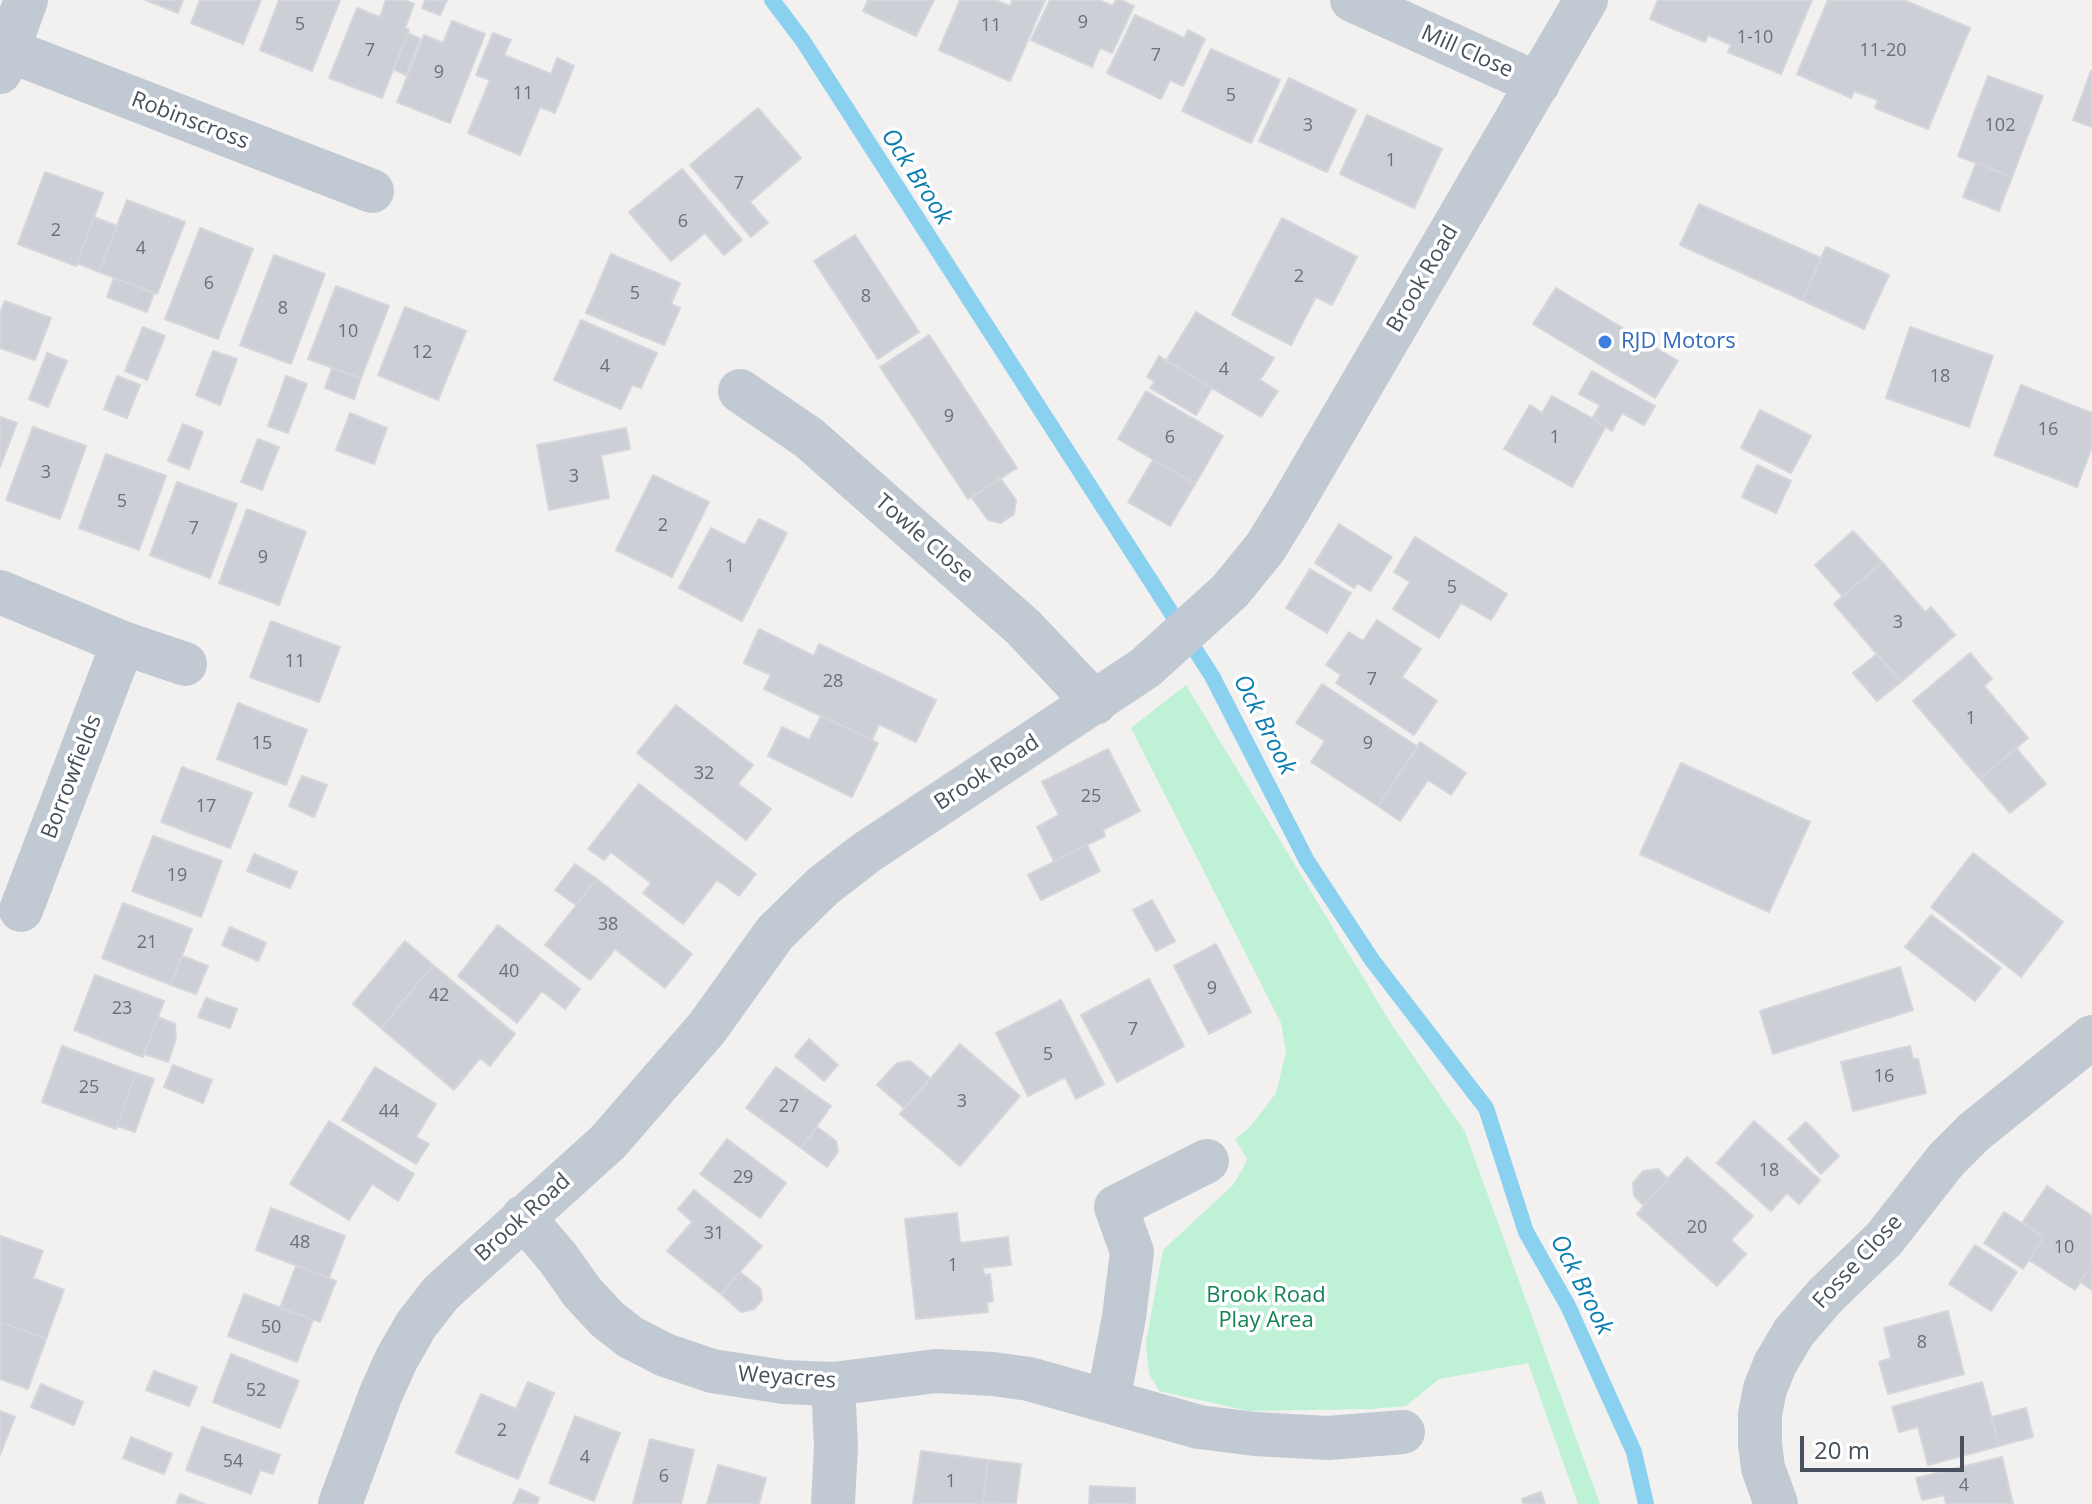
<!DOCTYPE html>
<style>
body{margin:0}
#map{position:relative;width:2092px;height:1504px;overflow:hidden;background:#f3f0f0;font-family:"Open Sans",sans-serif}
canvas{display:block}
.scale{position:absolute;left:1800px;top:1436px;width:164px;height:36px;box-sizing:border-box;border:4px solid #47515e;border-top:0;padding-left:10px;font-size:24px;line-height:28px;white-space:nowrap;color:#47515e;-webkit-text-stroke:6px #fff;paint-order:stroke}
</style>
<div id="map">
<canvas width="2092" height="1504"></canvas>
<div class="scale">20 m</div>
</div>
<script>
const ctx = document.querySelector('canvas').getContext('2d');
ctx.lineJoin = 'round';
function fill(path, color) { ctx.fillStyle = color; ctx.fill(path, 'evenodd'); }
const toPath = rows => new Path2D(rows.map(r => 'M' + r).join(''));
function stroke(path, color, width, dash) { ctx.strokeStyle = color; ctx.lineWidth = width; ctx.lineCap = dash ? 'butt' : 'round'; ctx.setLineDash(dash || []); ctx.stroke(path); }
function drawText(font, color, halo, rows, align = 'center') {
  ctx.font = font + ' "Open Sans",sans-serif'; ctx.lineWidth = 7; ctx.setLineDash([]); ctx.textBaseline = 'middle'; ctx.strokeStyle = halo; ctx.fillStyle = color; for (const [text, x, y, turn = 0] of rows) {
    ctx.save(); ctx.translate(x, y); ctx.rotate((+turn || 0) * Math.PI / 180); ctx.textAlign = isNaN(turn) ? turn : align; if (halo) ctx.strokeText(text, 0, 0); ctx.fillText(text, 0, 0); ctx.restore();
  }
}
fill(toPath([
 [1186,685,1390,1022,1465,1132,1600,1504,1578,1504,1528,1363,1439,1379,1406,1406,1371,1409,1249,1411,1159,1391,1149,1374,1146,1342,1163,1250,1233,1185,1243,1168,1247,1159,1235,1139,1251,1126,1276,1093,1286,1052,1281,1023,1131,728]
]), '#bef1d6');
stroke(toPath([
 [772,0,803,41,1212,676,1307,861,1372,960,1486,1108,1526,1232,1568,1306,1634,1452,1646,1504]
]), '#8ad0ef', 16);
const building = toPath([
 [145,0,183,0,178,13,145,0],
 [200,0,261,0,243,44,191,23,200,0],
 [279,0,340,0,312,71,260,50,279,0],
 [386,0,405,0,414,4,405,28,409,30,382,98,329,78,357,8,380,17,386,0],
 [425,0,447,0,440,15,422,8,425,0],
 [868,0,934,0,916,36,863,11,868,0],
 [960,0,995,0,1010,6,1013,0,1045,0,1010,81,939,50,960,0],
 [1050,0,1099,0,1113,6,1116,0,1121,0,1134,6,1112,53,1100,48,1092,67,1031,40,1050,0],
 [1658,0,1812,0,1781,74,1728,52,1731,45,1720,40,1708,35,1705,42,1650,19,1658,0],
 [1828,0,1904,0,1970,28,1928,129,1875,108,1878,100,1854,91,1851,98,1797,74,1828,0],
 [1135,15,1184,38,1188,30,1205,39,1183,86,1170,80,1161,99,1107,73,1135,15],
 [452,21,485,34,450,123,397,102,424,35,443,43,452,21],
 [408,33,420,39,406,75,393,69,408,33],
 [493,33,511,40,504,55,551,74,557,58,574,66,555,113,540,107,520,155,468,133,490,80,476,75,493,33],
 [1211,49,1280,80,1251,143,1182,111,1211,49],
 [2091,71,2092,71,2092,127,2073,120,2091,71],
 [1988,76,2043,96,2012,177,1958,156,1988,76],
 [1289,78,1356,110,1327,172,1259,141,1289,78],
 [758,108,801,158,750,202,768,223,751,237,690,165,758,108],
 [1367,115,1442,149,1414,208,1340,174,1367,115],
 [1976,163,2012,177,1999,211,1963,197,1976,163],
 [682,169,742,240,724,255,705,233,671,261,629,212,682,169],
 [45,172,103,193,76,266,18,244,45,172],
 [127,200,185,222,157,294,99,272,127,200],
 [1699,204,1821,258,1802,300,1680,245,1699,204],
 [94,217,117,226,99,272,77,263,94,217],
 [1282,218,1357,257,1332,305,1316,297,1291,345,1232,315,1282,218],
 [200,228,253,249,218,339,165,319,200,228],
 [855,235,919,332,878,359,814,261,855,235],
 [1826,247,1889,275,1864,329,1802,300,1826,247],
 [611,254,680,283,671,304,680,308,664,345,586,313,611,254],
 [274,255,325,274,291,364,240,345,274,255],
 [114,278,154,293,147,312,107,297,114,278],
 [336,286,389,306,361,378,308,359,336,286],
 [1556,288,1678,361,1655,398,1533,324,1556,288],
 [5,301,51,318,35,360,0,348,0,313,5,301],
 [405,307,466,331,438,400,378,375,405,307],
 [1196,312,1274,358,1260,380,1278,391,1261,417,1166,361,1196,312],
 [581,320,657,353,641,388,632,385,621,409,554,380,581,320],
 [143,327,165,336,147,380,125,371,143,327],
 [1910,327,1993,356,1969,427,1886,398,1910,327],
 [929,335,1017,468,968,499,880,367,929,335],
 [213,351,237,359,220,405,196,395,213,351],
 [47,353,67,361,48,407,29,399,47,353],
 [1159,356,1212,388,1196,415,1150,388,1155,382,1147,377,1159,356],
 [332,368,361,378,354,399,325,388,332,368],
 [1592,371,1655,406,1644,425,1622,413,1612,431,1592,419,1600,405,1579,394,1592,371],
 [117,376,140,385,127,418,104,409,117,376],
 [286,376,307,384,288,433,268,426,286,376],
 [2021,385,2092,413,2092,447,2077,487,1994,455,2021,385],
 [1146,391,1223,436,1195,484,1118,439,1146,391],
 [1552,396,1606,426,1572,487,1504,449,1530,405,1542,413,1552,396],
 [1760,410,1811,436,1791,473,1741,448,1760,410],
 [350,413,387,428,374,464,336,450,350,413],
 [0,417,17,423,0,467,0,417],
 [183,424,203,432,189,469,168,461,183,424],
 [33,427,86,446,60,519,6,500,33,427],
 [626,428,630,449,601,455,609,498,549,510,537,445,626,428],
 [258,439,279,447,262,490,241,482,258,439],
 [106,454,166,476,139,550,79,528,106,454],
 [1153,460,1195,484,1170,526,1128,502,1153,460],
 [1757,465,1791,481,1776,513,1742,497,1757,465],
 [653,475,709,502,672,577,616,550,653,475],
 [1000,478,1016,500,1014,514,1001,523,988,520,972,498,1000,478],
 [177,482,237,504,210,578,150,555,177,482],
 [247,509,306,532,279,605,219,583,247,509],
 [759,519,787,533,742,621,679,588,711,528,745,545,759,519],
 [1339,524,1392,557,1370,591,1357,583,1354,588,1315,563,1339,524],
 [1853,531,1882,562,1843,597,1815,565,1853,531],
 [1415,537,1507,594,1491,620,1461,603,1439,638,1393,609,1410,582,1394,572,1415,537],
 [1882,562,1925,612,1931,607,1955,635,1901,682,1834,604,1882,562],
 [1310,569,1351,593,1327,633,1286,608,1310,569],
 [1377,620,1421,649,1402,677,1437,701,1414,735,1336,683,1341,675,1326,665,1349,632,1363,641,1377,620],
 [271,621,340,647,319,702,250,677,271,621],
 [759,629,814,656,819,644,936,700,916,742,879,724,872,740,764,689,771,675,744,663,759,629],
 [1970,653,1992,679,1984,686,2028,738,1980,779,1913,701,1970,653],
 [1877,654,1901,682,1877,701,1853,673,1877,654],
 [1322,684,1418,747,1378,806,1311,762,1325,741,1296,723,1322,684],
 [238,703,307,730,286,785,217,759,238,703],
 [676,705,753,765,738,784,771,809,746,840,637,753,676,705],
 [821,716,878,743,852,797,768,756,782,727,809,740,821,716],
 [1420,742,1466,773,1451,795,1428,780,1400,821,1378,806,1420,742],
 [2016,748,2046,784,2010,813,1980,779,2016,748],
 [1108,749,1140,811,1103,830,1105,836,1054,861,1037,827,1059,815,1042,782,1108,749],
 [1681,763,1810,822,1769,912,1640,854,1681,763],
 [182,767,252,793,230,848,161,822,182,767],
 [302,776,327,785,314,817,289,806,302,776],
 [639,784,756,874,739,896,717,880,683,924,643,893,651,883,611,852,604,860,588,849,639,784],
 [153,836,222,861,201,917,132,891,153,836],
 [1087,845,1100,871,1041,900,1028,875,1087,845],
 [1973,853,2063,922,2021,977,1931,907,1973,853],
 [254,854,297,872,290,888,247,871,254,854],
 [575,864,597,879,576,905,555,890,575,864],
 [597,879,692,954,665,988,615,949,590,980,545,945,597,879],
 [1152,900,1175,941,1156,951,1133,910,1152,900],
 [123,903,192,929,171,985,102,958,123,903],
 [1931,915,2001,968,1975,1001,1905,947,1931,915],
 [498,925,580,989,565,1009,542,991,517,1023,458,976,498,925],
 [230,927,266,943,258,961,222,945,230,927],
 [405,941,433,965,381,1028,353,1004,405,941],
 [1216,944,1251,1012,1209,1034,1174,966,1216,944],
 [182,956,208,966,196,994,171,985,182,956],
 [433,965,515,1034,490,1066,480,1058,454,1090,381,1028,433,965],
 [1900,967,1913,1010,1773,1054,1760,1011,1900,967],
 [95,975,164,1001,143,1057,74,1030,95,975],
 [1149,979,1184,1046,1117,1082,1081,1015,1149,979],
 [206,998,237,1009,230,1028,198,1017,206,998],
 [1061,1000,1104,1084,1076,1099,1065,1077,1028,1096,996,1033,1061,1000],
 [158,1017,175,1024,176,1039,168,1062,144,1054,158,1017],
 [809,1039,838,1065,824,1081,795,1056,809,1039],
 [960,1044,1020,1096,960,1166,900,1114,960,1044],
 [62,1046,136,1073,116,1129,42,1102,62,1046],
 [1910,1046,1913,1059,1918,1059,1926,1093,1853,1111,1841,1062,1910,1046],
 [910,1061,930,1078,904,1108,877,1085,897,1063,910,1061],
 [173,1065,212,1080,203,1103,164,1087,173,1065],
 [375,1067,436,1104,416,1137,429,1144,416,1164,342,1120,375,1067],
 [776,1067,831,1106,801,1148,746,1108,776,1067],
 [136,1073,154,1079,135,1132,117,1126,136,1073],
 [329,1121,414,1174,398,1201,372,1184,349,1220,290,1184,329,1121],
 [1754,1121,1820,1180,1799,1204,1787,1193,1771,1211,1717,1163,1754,1121],
 [1806,1122,1839,1156,1821,1174,1788,1139,1806,1122],
 [817,1127,836,1141,838,1152,827,1167,801,1148,817,1127],
 [727,1139,786,1183,760,1218,700,1174,727,1139],
 [1687,1157,1753,1216,1731,1240,1746,1254,1717,1286,1637,1214,1687,1157],
 [1658,1169,1668,1179,1644,1206,1634,1196,1633,1183,1643,1171,1658,1169],
 [2047,1186,2092,1216,2092,1264,2075,1290,2029,1260,2044,1237,2022,1223,2047,1186],
 [694,1190,762,1246,721,1294,667,1251,692,1222,678,1209,694,1190],
 [271,1208,345,1236,329,1278,256,1250,271,1208],
 [2004,1212,2044,1237,2023,1269,1984,1243,2004,1212],
 [957,1213,960,1243,1008,1237,1011,1265,983,1268,984,1275,990,1274,993,1301,987,1302,988,1312,916,1319,905,1219,957,1213],
 [0,1236,43,1251,33,1278,64,1290,46,1339,0,1322,0,1236],
 [1975,1245,2017,1272,1991,1311,1949,1284,1975,1245],
 [2092,1264,2092,1290,2080,1282,2092,1264],
 [296,1266,336,1281,320,1322,280,1308,296,1266],
 [740,1272,761,1289,762,1300,754,1309,741,1312,721,1294,740,1272],
 [244,1294,313,1320,297,1362,228,1336,244,1294],
 [1948,1311,1964,1374,1888,1394,1879,1362,1891,1358,1884,1328,1948,1311],
 [0,1322,46,1339,28,1389,0,1379,0,1322],
 [231,1354,299,1381,280,1428,213,1402,231,1354],
 [154,1371,197,1387,189,1406,146,1390,154,1371],
 [528,1382,554,1393,518,1479,456,1453,481,1394,516,1409,528,1382],
 [1982,1382,1999,1446,1928,1465,1918,1427,1899,1432,1892,1407,1982,1382],
 [41,1384,83,1402,74,1425,31,1407,41,1384],
 [2026,1408,2033,1437,1999,1446,1992,1417,2026,1408],
 [0,1411,15,1417,0,1455,0,1411],
 [575,1416,620,1433,594,1501,549,1483,575,1416],
 [202,1427,280,1455,273,1474,260,1470,251,1494,186,1470,202,1427],
 [131,1437,172,1454,164,1474,123,1458,131,1437],
 [650,1439,694,1450,681,1504,633,1504,650,1439],
 [921,1451,988,1460,983,1504,913,1504,921,1451],
 [2002,1457,2013,1504,1946,1504,1944,1495,1922,1500,1916,1478,2002,1457],
 [988,1460,1021,1464,1016,1504,983,1503,988,1460],
 [718,1465,766,1478,759,1504,707,1504,718,1465],
 [1090,1486,1135,1488,1135,1504,1089,1504,1090,1486],
 [520,1489,539,1498,537,1504,513,1504,520,1489],
 [1541,1492,1545,1504,1523,1504,1522,1499,1541,1492],
 [180,1494,204,1504,176,1504,180,1494]
]);
fill(building, '#cccfd5');
stroke(building, '#d4d6dc', 2);
stroke(toPath([
 [1352,0,1538,84],
 [8,50,372,191],
 [0,72,26,0],
 [740,391,809,438,1023,627,1095,703],
 [0,592,123,643,185,664],
 [21,910,123,643],
 [523,1217,558,1258,582,1292,607,1319,630,1337,665,1355,712,1371,784,1382,833,1384,936,1371,993,1374,1029,1379,1199,1427,1255,1434,1328,1438,1403,1432],
 [1108,1401,1124,1317,1132,1252,1116,1207,1207,1161],
 [340,1504,380,1396,396,1360,416,1325,441,1293,608,1142,707,1028,775,933,823,886,867,852,1145,668,1230,591,1265,548,1289,509,1586,0],
 [833,1504,836,1446,833,1384],
 [1776,1504,1763,1468,1760,1444,1760,1414,1765,1389,1775,1364,1794,1332,1825,1296,1884,1239,1946,1160,1974,1132,2092,1037]
]), '#c1c9d2', 44);
for (const [x, y, r, color] of [
 [1605,342,8,"#3f7fe0"]
]) { const dot = new Path2D(); dot.arc(x, y, r, 0, 2 * Math.PI); ctx.fillStyle = color; ctx.fill(dot); stroke(dot, '#fff', 3); }
drawText('18px', '#68707c', null, [
 ["9",1083,23],
 ["5",300,25],
 ["11",991,26],
 ["1-10",1755,38],
 ["7",370,51],
 ["11-20",1883,51],
 ["7",1156,56],
 ["9",439,73],
 ["11",523,94],
 ["5",1231,96],
 ["3",1308,126],
 ["102",2000,126],
 ["1",1391,161],
 ["7",739,184],
 ["6",683,222],
 ["2",56,231],
 ["4",141,249],
 ["2",1299,277],
 ["6",209,284],
 ["5",635,294],
 ["8",866,297],
 ["8",283,309],
 ["10",348,332],
 ["12",422,353],
 ["4",605,367],
 ["4",1224,370],
 ["18",1940,377],
 ["9",949,417],
 ["16",2048,430],
 ["6",1170,438],
 ["1",1555,438],
 ["3",46,473],
 ["3",574,477],
 ["5",122,502],
 ["2",663,526],
 ["7",194,529],
 ["9",263,558],
 ["1",730,567],
 ["5",1452,588],
 ["3",1898,623],
 ["11",295,662],
 ["7",1372,680],
 ["28",833,682],
 ["1",1971,719],
 ["15",262,744],
 ["9",1368,744],
 ["32",704,774],
 ["25",1091,797],
 ["17",206,807],
 ["19",177,876],
 ["38",608,925],
 ["21",147,943],
 ["40",509,972],
 ["9",1212,989],
 ["42",439,996],
 ["23",122,1009],
 ["7",1133,1030],
 ["5",1048,1055],
 ["16",1884,1077],
 ["25",89,1088],
 ["3",962,1102],
 ["27",789,1107],
 ["44",389,1112],
 ["18",1769,1171],
 ["29",743,1178],
 ["20",1697,1228],
 ["31",714,1234],
 ["48",300,1243],
 ["10",2064,1248],
 ["1",953,1266],
 ["50",271,1328],
 ["8",1922,1343],
 ["52",256,1391],
 ["2",502,1431],
 ["4",585,1458],
 ["54",233,1462],
 ["6",664,1477],
 ["1",951,1482],
 ["4",1964,1486]
]);
drawText('22px', '#47515e', '#fff', [
 ["Mill Close",1467,52,24],
 ["Robinscross",190,121,21],
 ["Brook Road",1423,279,-60],
 ["Towle Close",924,539,41],
 ["Brook Road",987,773,-33],
 ["Borrowfields",72,777,-69],
 ["Brook Road",523,1218,-42],
 ["Fosse Close",1858,1262,-47],
 ["Weyacres",787,1378,4]
]);
drawText('22px', '#366cbe', '#fff', [
 ["RJD Motors",1621,342]
], 'left');
drawText('22px', '#148356', '#fff', [
 ["Brook Road",1266,1296],
 ["Play Area",1266,1321]
]);
drawText('italic 24px', '#087eb1', '#fff', [
 ["Ock Brook",916,177,57],
 ["Ock Brook",1264,725,63],
 ["Ock Brook",1581,1285,63]
]);
</script>
